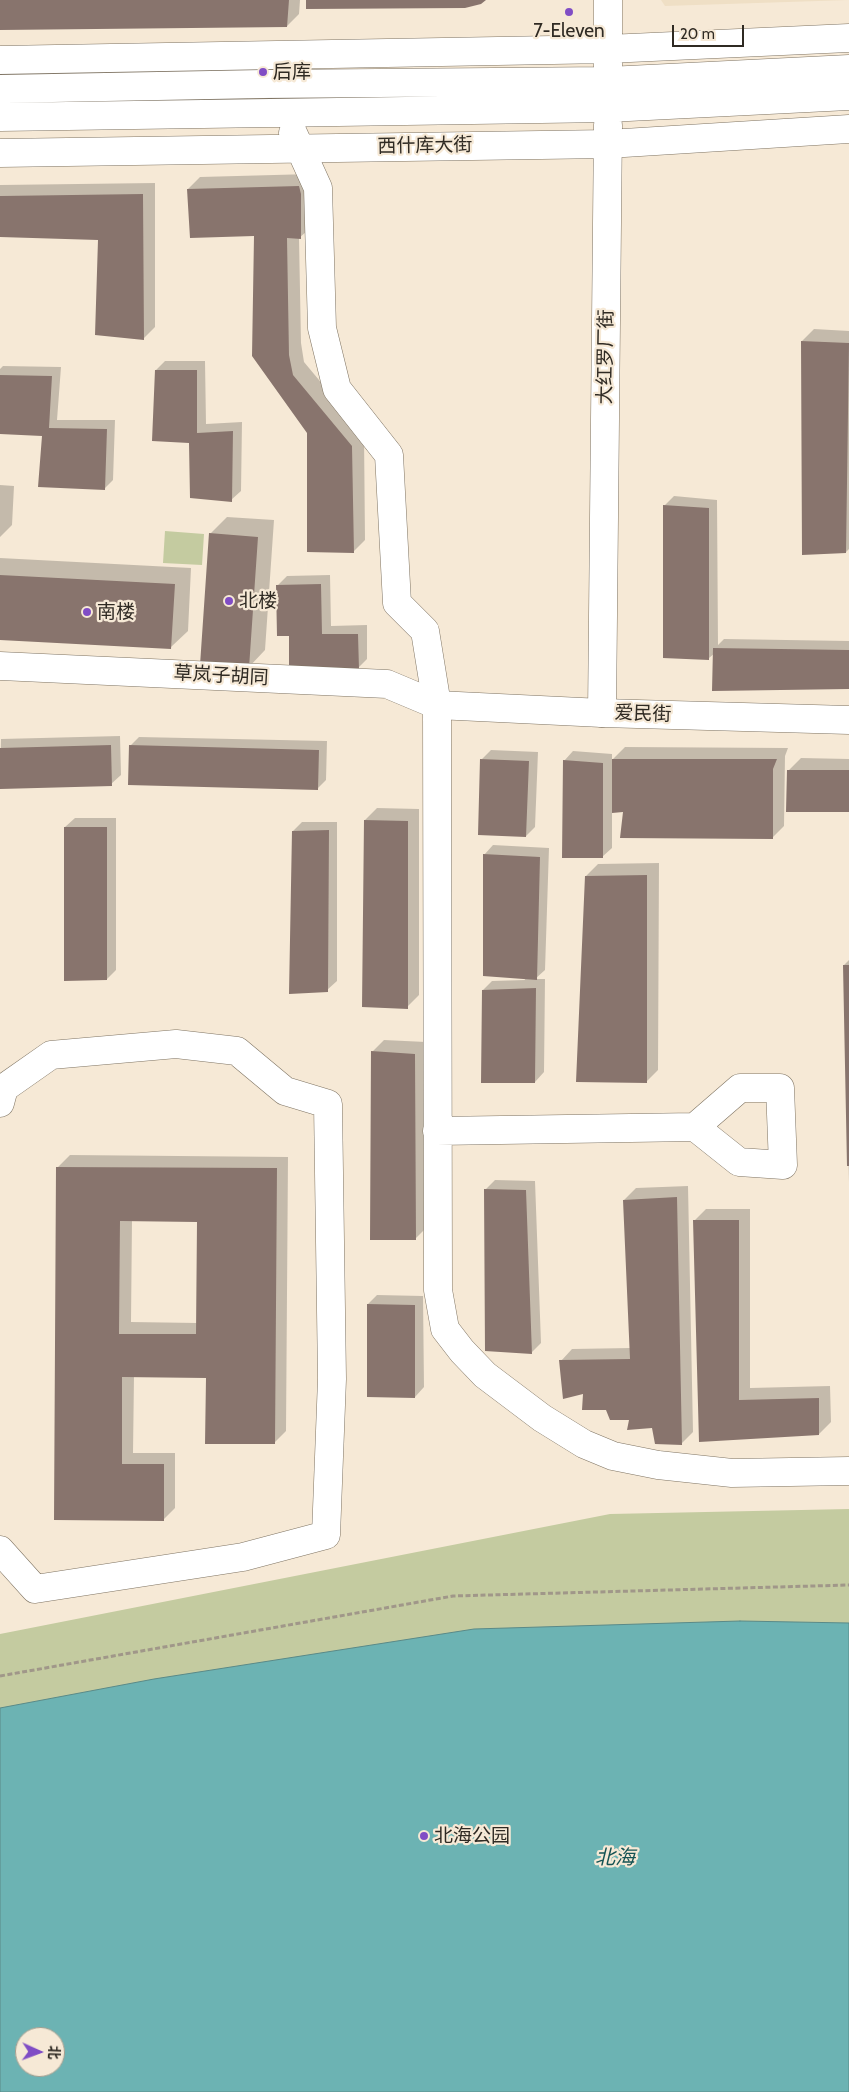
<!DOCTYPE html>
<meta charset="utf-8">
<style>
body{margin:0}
#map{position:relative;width:849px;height:2092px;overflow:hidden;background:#f6e9d6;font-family:Cabin,"Noto Sans SC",sans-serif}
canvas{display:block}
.north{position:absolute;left:15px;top:2027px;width:50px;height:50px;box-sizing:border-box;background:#f6e9d6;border:1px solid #a69d8e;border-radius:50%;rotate:92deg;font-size:14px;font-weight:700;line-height:20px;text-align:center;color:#2f2a23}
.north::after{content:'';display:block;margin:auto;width:18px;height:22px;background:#804dc5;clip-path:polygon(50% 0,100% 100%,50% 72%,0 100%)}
.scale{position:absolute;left:672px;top:25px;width:72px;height:22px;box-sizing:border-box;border:2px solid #2f2a23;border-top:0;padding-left:6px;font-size:15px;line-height:18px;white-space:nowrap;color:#2f2a23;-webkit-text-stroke:4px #f6e9d6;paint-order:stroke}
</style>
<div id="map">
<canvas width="849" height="2092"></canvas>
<div class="north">北</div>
<div class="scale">20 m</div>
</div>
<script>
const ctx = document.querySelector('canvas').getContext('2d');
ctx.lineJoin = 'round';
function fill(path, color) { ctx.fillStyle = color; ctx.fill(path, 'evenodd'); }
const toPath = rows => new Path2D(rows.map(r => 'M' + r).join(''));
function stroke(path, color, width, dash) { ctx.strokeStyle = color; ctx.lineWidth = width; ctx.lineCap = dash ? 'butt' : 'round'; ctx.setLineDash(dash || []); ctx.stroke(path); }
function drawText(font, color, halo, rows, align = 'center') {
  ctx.font = font + ' Cabin,"Noto Sans SC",sans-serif'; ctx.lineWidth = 4.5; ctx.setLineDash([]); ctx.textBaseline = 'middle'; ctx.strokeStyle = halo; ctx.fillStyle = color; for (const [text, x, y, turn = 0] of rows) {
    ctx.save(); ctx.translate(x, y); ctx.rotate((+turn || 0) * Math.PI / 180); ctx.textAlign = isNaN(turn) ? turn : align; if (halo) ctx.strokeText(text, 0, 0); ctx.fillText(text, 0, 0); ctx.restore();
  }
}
fill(toPath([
 [661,0,849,0,665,6]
]), '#efdfc5');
fill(toPath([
 [165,531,204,534,202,565,163,563],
 [849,1509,849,2092,0,2092,0,1634,610,1514],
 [25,2037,55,2037,55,2067,25,2067]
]), '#c4cba0');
const water = toPath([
 [740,1621,849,1623,849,2092,0,2092,0,1708,154,1679,474,1629,740,1621],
 [25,2037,55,2037,55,2067,25,2067,25,2037]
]);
fill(water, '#6cb3b3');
stroke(water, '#5a8a88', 1);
fill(toPath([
 [0,0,300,0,299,14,287,26,0,28],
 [311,174,313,226,299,238,301,343,304,362,364,434,365,540,353,552,308,432,253,355,256,235,188,189,200,177],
 [155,183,155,327,143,339,99,239,0,235,0,185],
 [814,329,849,331,849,549,846,552,802,341],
 [165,361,205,361,206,424,242,422,241,491,231,500,190,441,156,370],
 [3,366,61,367,57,420,115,420,113,480,104,489,43,434,0,432,0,369],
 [0,485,14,486,12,525,0,537],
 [674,496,717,500,718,645,724,639,849,641,849,688,715,653,709,658,664,506],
 [227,517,274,520,265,650,249,667,210,534],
 [0,558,191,568,188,631,171,647,0,639],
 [330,575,331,626,367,625,367,659,358,668,290,634,278,585,287,576],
 [120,736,121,775,111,784,0,788,1,739],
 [139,737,327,741,326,780,317,789,130,746],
 [625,747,788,748,785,756,784,826,772,838,624,811,612,812,612,848,602,857,564,761,573,751,612,754,612,760],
 [491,750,538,752,535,827,526,836,482,759],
 [801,758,849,759,849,811,789,770],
 [377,808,419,809,419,995,407,1007,365,820],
 [75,818,116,818,116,970,107,979,65,827],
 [302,822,337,822,337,981,327,990,293,831],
 [493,845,549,848,545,970,535,979,545,979,544,1072,535,1082,483,990,492,981,525,980,484,855],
 [659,863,658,1070,646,1082,586,876,598,864],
 [849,960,849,1183,844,965],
 [384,1040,426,1042,427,1227,415,1239,372,1052],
 [70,1155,288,1157,286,1431,274,1443,207,1377,134,1376,133,1453,175,1453,175,1508,163,1520,55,1519,58,1167],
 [132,1220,199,1221,198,1323,131,1322],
 [495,1180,535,1181,541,1343,532,1352,485,1190],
 [688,1186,693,1432,681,1444,653,1427,607,1409,584,1393,561,1361,572,1349,631,1348,624,1200,636,1188],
 [706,1209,750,1209,750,1388,830,1386,831,1422,819,1434,700,1441,694,1221],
 [377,1295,423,1296,424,1387,415,1397,368,1304]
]), '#0003');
fill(toPath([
 [0,0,289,0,287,27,0,30],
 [306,0,486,0,481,4,465,8,306,9],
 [299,186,301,194,301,239,287,238,289,355,293,375,352,446,354,553,307,552,307,433,252,356,254,236,190,238,187,189],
 [143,194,144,340,95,335,98,240,0,237,0,196],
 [801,341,849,343,846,553,802,555],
 [155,370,197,370,197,433,233,431,232,502,190,498,189,443,152,441],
 [0,375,52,376,49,428,107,429,105,490,38,487,42,436,0,434],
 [663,505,709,508,709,660,663,658],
 [209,533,258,537,249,668,200,665],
 [0,575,175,584,171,649,0,640],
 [321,584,322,634,358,634,359,669,289,670,289,636,277,636,276,585],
 [713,648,849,650,849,689,712,691],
 [111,745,112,786,0,789,0,748],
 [129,745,319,750,318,790,128,785],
 [480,759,529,761,526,837,478,835],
 [612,759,777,759,773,769,773,839,620,838,623,812,612,813],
 [563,760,603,763,603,858,562,858],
 [787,770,849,770,849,812,786,812],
 [364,820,408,821,408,1009,362,1007],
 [64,827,107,827,107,980,64,981],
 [329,830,328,992,289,994,292,831],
 [483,854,540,857,537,980,483,976],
 [647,875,647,1083,576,1082,585,876],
 [843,965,849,965,849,1166,847,1166],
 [536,988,535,1083,481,1083,482,990],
 [371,1051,415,1054,416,1240,370,1240],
 [56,1167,277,1168,275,1444,205,1444,206,1378,122,1377,122,1464,164,1464,164,1521,54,1520],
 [120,1221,197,1222,196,1334,119,1334],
 [484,1189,526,1190,532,1354,485,1351],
 [677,1197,682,1445,655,1444,652,1428,627,1430,629,1420,610,1420,606,1410,582,1410,583,1394,563,1399,559,1360,630,1359,623,1200],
 [693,1220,739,1220,739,1400,819,1398,819,1435,699,1442],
 [367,1304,415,1305,415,1398,367,1397]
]), '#88746d');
const street = toPath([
 [0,666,387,684,437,705,602,713,849,720],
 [437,705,438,1290,445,1329,462,1351,485,1375,542,1418,584,1444,613,1456,658,1465,732,1473,849,1471],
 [0,1103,4,1088,51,1055,176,1044,237,1051,285,1091,328,1104,332,1379,326,1535,243,1557,35,1589,0,1550],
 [437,1131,695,1127,739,1162,783,1165,780,1088,740,1088,695,1127]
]);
const secondary = toPath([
 [608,0,608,67],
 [0,60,608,49,849,38],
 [0,89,263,84,608,81,849,69],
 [0,117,608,108,849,96],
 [293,133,318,188,322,328,337,389,389,455,397,603,425,631,437,705],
 [0,153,608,144,849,129],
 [602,713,608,125]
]);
stroke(street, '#7f7463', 29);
stroke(secondary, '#7f7463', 29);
stroke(toPath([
 [0,1676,453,1596,849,1585]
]), '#a09789', 3, [5, 2.5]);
stroke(street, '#fff', 28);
stroke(secondary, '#fff', 28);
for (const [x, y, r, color] of [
 [569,12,5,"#804dc5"],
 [263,72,5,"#804dc5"],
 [229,601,5,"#804dc5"],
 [87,612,5,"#804dc5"],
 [424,1836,5,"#804dc5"]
]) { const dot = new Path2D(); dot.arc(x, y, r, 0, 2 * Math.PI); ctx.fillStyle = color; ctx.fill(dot); stroke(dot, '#f6e9d6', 2); }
drawText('19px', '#2f2a23', '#f6e9d6', [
 ["7-Eleven",569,31,"center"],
 ["后库",273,72],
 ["北楼",239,601],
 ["南楼",97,612],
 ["北海公园",434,1836]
], 'left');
drawText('19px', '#2f2a23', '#f6e9d6', [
 ["西什库大街",425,146,-1],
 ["大红罗厂街",606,357,-89],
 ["草岚子胡同",221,676,3],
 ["爱民街",643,714,2]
]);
drawText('italic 20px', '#155354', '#f6e9d6', [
 ["北海",615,1858]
]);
</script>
